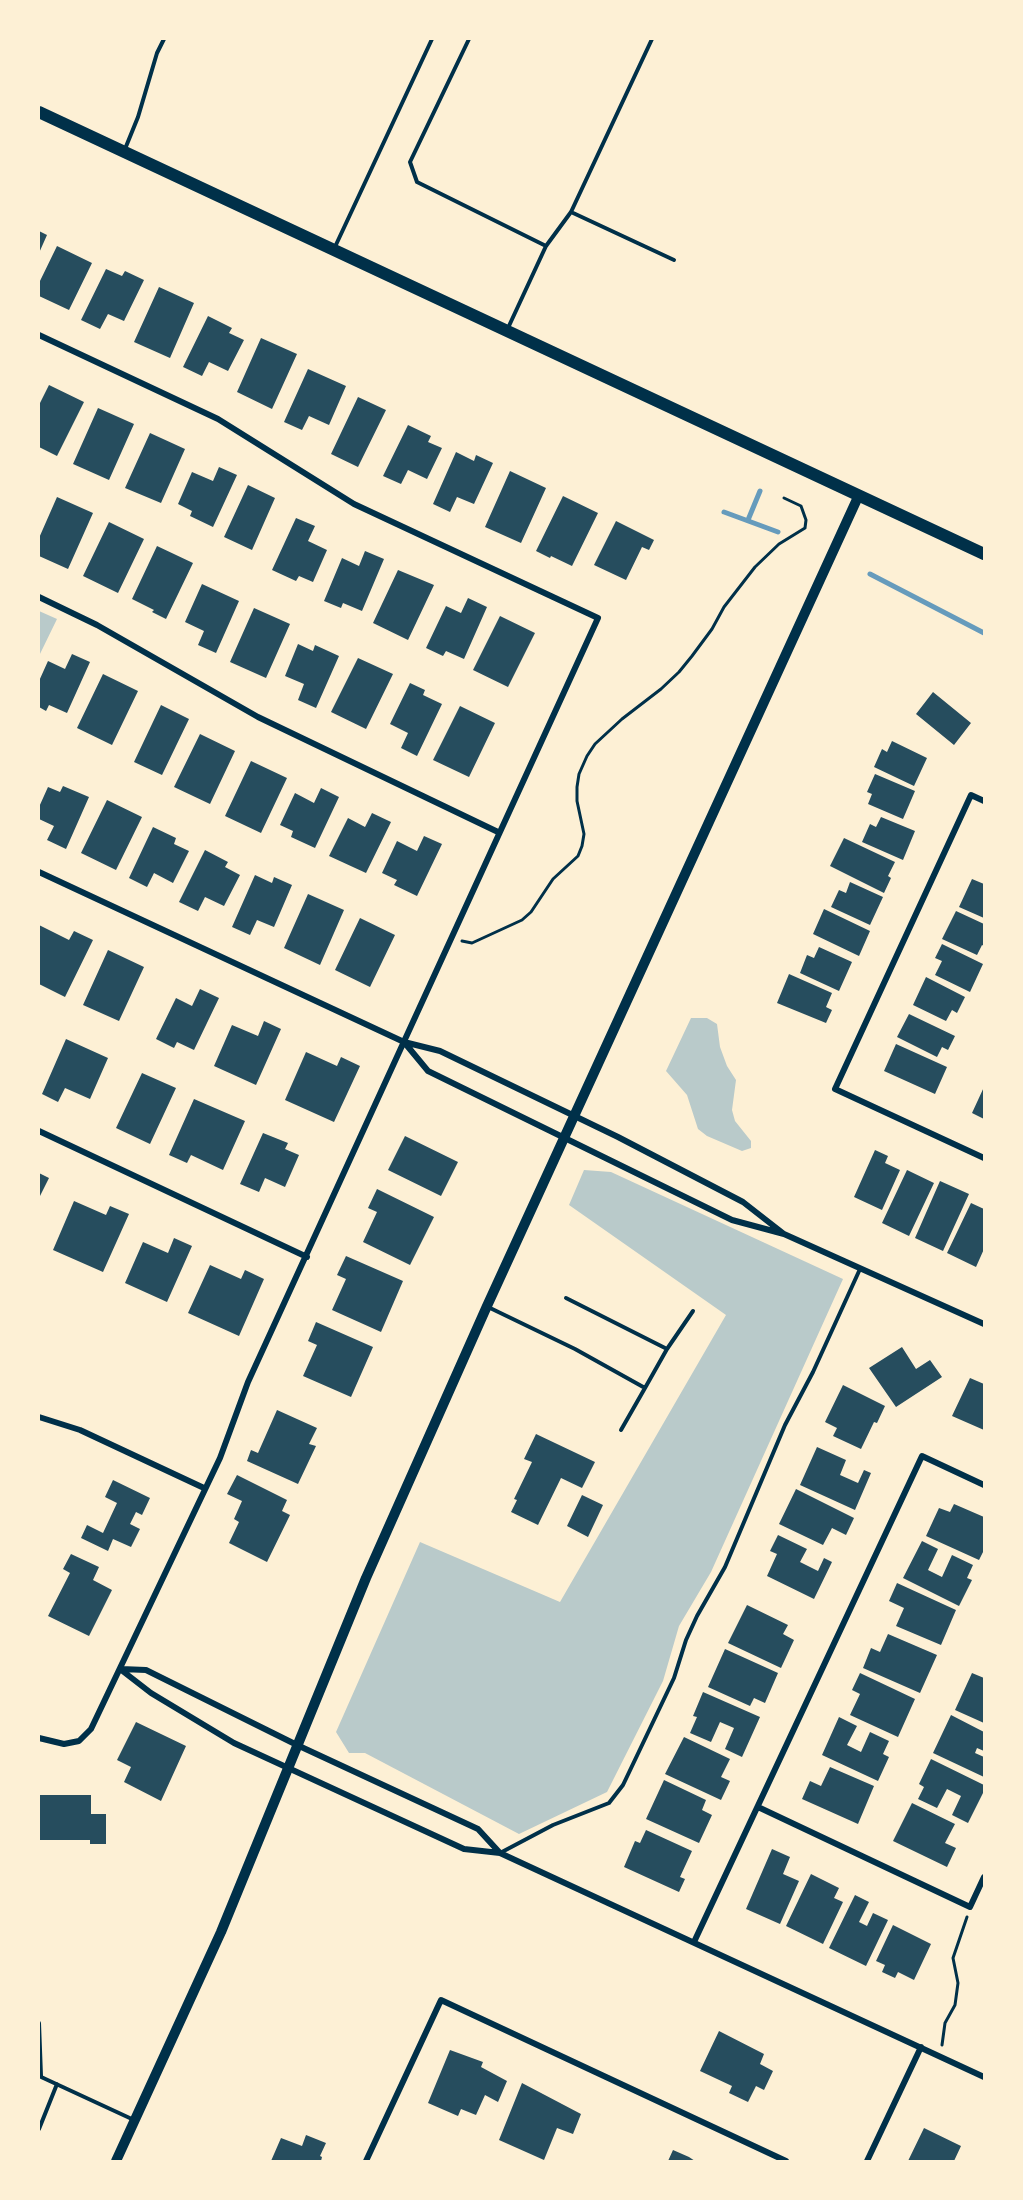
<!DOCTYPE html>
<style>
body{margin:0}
#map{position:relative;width:1023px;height:2200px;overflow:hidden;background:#fdf0d5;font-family:"Archivo Narrow",sans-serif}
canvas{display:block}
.frame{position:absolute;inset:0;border:40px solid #fdf0d5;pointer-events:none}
</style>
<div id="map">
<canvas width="1023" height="2200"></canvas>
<div class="frame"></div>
</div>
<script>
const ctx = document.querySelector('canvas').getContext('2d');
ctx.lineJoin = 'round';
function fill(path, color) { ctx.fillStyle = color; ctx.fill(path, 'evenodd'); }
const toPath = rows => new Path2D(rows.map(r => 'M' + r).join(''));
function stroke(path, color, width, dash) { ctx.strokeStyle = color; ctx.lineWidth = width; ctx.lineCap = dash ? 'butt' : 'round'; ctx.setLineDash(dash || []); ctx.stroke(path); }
fill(toPath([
 [39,611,57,619,39,656],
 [691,1018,707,1018,717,1024,720,1047,727,1066,736,1080,732,1110,735,1121,751,1141,751,1148,742,1151,707,1136,698,1129,687,1095,666,1071],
 [584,1170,611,1172,843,1279,711,1572,679,1626,663,1681,607,1792,519,1834,365,1753,349,1753,336,1732,420,1542,560,1602,726,1315,569,1205]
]), '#b9caca');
stroke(toPath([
 [724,512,778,532],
 [748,520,760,491],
 [870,574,984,633]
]), '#669bbc', 5);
fill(toPath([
 [39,231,47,235,39,253],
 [57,246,92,263,69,310,39,296,39,283],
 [106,269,122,276,125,271,144,280,124,321,108,314,100,329,81,320],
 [159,287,194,303,170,358,134,342],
 [208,316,232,328,229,333,244,340,228,371,209,362,202,376,183,367],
 [261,338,297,354,272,409,237,392],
 [308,369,346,386,329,425,309,416,302,430,284,422],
 [49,385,84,402,57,456,39,447,39,405],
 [358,397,386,410,358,467,331,454],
 [98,408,134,424,109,480,73,464],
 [408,425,431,436,428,442,442,448,427,479,408,470,401,484,383,476],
 [150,433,185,449,161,503,125,488],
 [456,452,474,461,476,455,493,463,474,504,457,497,450,512,433,504],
 [219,467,237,475,213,527,190,516,192,511,178,504,192,472,213,481],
 [510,471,546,488,521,543,485,527],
 [248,485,275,498,252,550,224,537],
 [563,496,598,513,572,566,551,556,550,558,536,551],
 [57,497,93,513,68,569,39,556,39,538],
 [296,518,315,526,308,541,327,550,313,582,299,576,296,581,272,570],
 [616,521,654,540,649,550,642,547,626,580,594,565],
 [109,522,144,539,118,593,83,576],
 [157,546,193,563,166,619,152,612,154,610,132,599],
 [365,551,384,559,362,611,343,603,341,608,324,601,342,558,359,566],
 [398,570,434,585,408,640,373,623],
 [202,584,239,601,216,653,198,645,204,631,185,622],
 [468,598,487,607,464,659,446,651,443,656,426,648,446,606,461,613],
 [254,608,290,624,266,678,230,662],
 [500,616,535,633,508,687,473,670],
 [298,644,313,651,315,645,339,656,316,708,298,700,304,684,285,676],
 [72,654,90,662,67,713,49,705,46,711,39,707,39,681,48,661,65,669],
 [358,658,393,674,366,729,331,712],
 [103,674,138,691,112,745,77,728],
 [410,683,425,690,423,695,442,704,417,756,401,748,408,733,390,724],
 [933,692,971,723,954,745,916,714],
 [161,705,189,719,162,775,134,762],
 [460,706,495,723,469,777,433,760],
 [200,734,235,751,210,804,174,787],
 [892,741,927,758,914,786,874,767,882,749,887,752],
 [251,761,287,778,261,833,225,816],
 [875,774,915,791,903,819,868,804,872,794,867,792],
 [63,786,89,797,66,849,47,840,54,826,39,819,39,807,48,787,60,792],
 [321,788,339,797,315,848,291,837,293,831,280,825,295,793,314,803],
 [107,800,142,817,116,870,81,853],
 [372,813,391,822,366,873,329,856,348,818,365,827],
 [881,817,915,831,903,860,862,842,870,824,876,827],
 [153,827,176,838,174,844,189,851,173,883,154,873,147,887,129,878],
 [424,836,442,844,417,896,394,885,397,880,382,873,397,841,417,851],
 [844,838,895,862,888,876,891,878,884,893,830,866],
 [205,850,228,862,225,867,240,875,224,906,205,897,198,911,179,902],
 [255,875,272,883,274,877,292,885,274,927,257,920,250,935,232,927],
 [972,879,984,884,984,918,959,907],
 [850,882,883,897,870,925,831,907,839,890,846,893],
 [308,894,344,910,320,965,284,948],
 [824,909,870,931,859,956,813,934],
 [956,911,984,924,984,946,982,945,977,955,942,939],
 [360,918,395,935,370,987,335,970],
 [39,925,69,940,74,931,93,940,65,997,39,984],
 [942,944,983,964,970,992,935,975,942,961,935,958],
 [819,947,852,962,839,991,800,973,807,955,814,958],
 [108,950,144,967,119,1021,83,1005],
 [789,974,832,993,826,1007,832,1010,826,1023,777,1003],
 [926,977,965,997,957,1013,952,1010,946,1021,913,1005],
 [200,989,219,998,194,1050,177,1042,174,1048,156,1039,176,998,192,1006],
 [909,1014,955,1036,948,1050,942,1047,937,1057,897,1037],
 [264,1021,281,1029,256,1085,214,1066,232,1025,258,1036],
 [66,1039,108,1058,90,1099,65,1088,58,1102,42,1094],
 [896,1044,947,1067,935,1094,884,1071],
 [306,1052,337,1066,341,1057,360,1066,334,1122,285,1100],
 [142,1073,176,1088,150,1144,116,1128],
 [984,1087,984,1119,972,1113],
 [194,1099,245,1121,223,1170,191,1155,187,1163,169,1155],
 [263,1133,288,1143,285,1149,299,1155,285,1187,265,1178,259,1192,240,1184],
 [405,1136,458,1162,441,1196,388,1170],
 [875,1150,888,1156,885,1163,900,1170,882,1210,854,1197],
 [907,1170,934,1183,909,1236,882,1223],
 [39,1173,49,1178,39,1198],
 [940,1181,969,1194,943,1251,915,1238],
 [377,1189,434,1217,410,1265,363,1242,377,1212,368,1208],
 [74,1201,106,1215,110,1206,129,1214,103,1272,53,1250],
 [971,1203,984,1209,984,1249,976,1267,947,1253],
 [174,1238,192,1246,167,1302,125,1283,143,1242,168,1253],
 [346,1256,403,1281,381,1332,332,1310,346,1279,337,1275],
 [210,1265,241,1279,245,1270,264,1279,239,1336,188,1313],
 [316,1322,373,1347,351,1397,303,1376,317,1345,308,1341],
 [902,1347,916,1369,930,1360,942,1377,896,1407,869,1368],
 [970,1378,984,1384,984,1430,952,1416],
 [843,1385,885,1406,877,1423,874,1422,861,1449,833,1436,837,1428,825,1422],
 [277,1410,317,1428,309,1444,316,1446,298,1484,247,1461,251,1450,258,1453],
 [536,1434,595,1462,582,1488,561,1478,538,1525,511,1512,517,1500,514,1499,532,1462,524,1459],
 [817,1447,846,1460,840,1475,858,1483,864,1470,871,1473,855,1510,800,1485],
 [237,1475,287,1500,282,1511,290,1515,267,1562,229,1543,239,1522,234,1519,242,1501,227,1494],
 [113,1480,150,1498,142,1515,136,1512,130,1524,140,1529,131,1547,113,1539,108,1551,81,1538,87,1525,103,1533,117,1503,105,1497],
 [796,1489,854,1518,846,1535,832,1528,823,1545,779,1524],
 [582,1495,603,1505,588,1537,567,1526],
 [954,1504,984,1517,984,1550,979,1560,926,1536,939,1508,950,1512],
 [778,1535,807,1549,800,1562,818,1571,824,1558,832,1562,814,1599,767,1576,777,1554,770,1551],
 [922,1541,938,1549,928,1570,942,1577,952,1555,973,1565,967,1578,972,1580,959,1606,903,1578],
 [71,1554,99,1567,93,1580,112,1590,89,1636,48,1616,70,1573,63,1569],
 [897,1583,956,1610,941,1645,896,1626,904,1608,889,1601],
 [747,1605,788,1625,783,1634,794,1640,781,1668,728,1643],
 [888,1634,937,1655,920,1693,863,1668,871,1648,880,1652],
 [725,1649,778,1673,765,1703,754,1698,750,1706,708,1687],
 [860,1673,915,1699,898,1737,850,1715,860,1694,852,1690],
 [972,1673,984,1678,984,1723,955,1710],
 [703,1692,760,1717,742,1757,725,1749,734,1728,720,1722,711,1742,690,1733,697,1717,693,1716],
 [951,1715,984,1732,984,1751,977,1748,975,1753,984,1757,984,1777,933,1753],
 [839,1717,857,1726,847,1745,861,1752,870,1732,889,1741,883,1754,889,1757,878,1781,822,1755],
 [136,1722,186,1746,161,1801,124,1782,131,1767,117,1760],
 [684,1737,730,1759,721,1777,730,1781,721,1800,665,1774],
 [931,1759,984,1785,984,1791,968,1823,952,1815,961,1796,947,1789,937,1808,918,1799,924,1787,919,1784],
 [830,1767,874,1786,858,1824,802,1799,810,1781,821,1786],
 [664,1780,706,1800,702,1810,712,1815,699,1843,646,1819],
 [39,1795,91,1795,91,1814,106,1814,106,1844,90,1844,90,1840,39,1840],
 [912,1803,955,1824,945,1843,956,1848,947,1867,893,1841],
 [646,1830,692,1851,680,1877,685,1879,679,1892,624,1867,635,1841,640,1843],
 [772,1849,790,1857,783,1874,799,1881,780,1924,746,1909],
 [811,1874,839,1888,834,1898,843,1902,823,1944,786,1926],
 [855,1895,869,1902,859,1922,867,1926,873,1913,888,1920,866,1966,829,1948],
 [893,1925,931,1944,914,1980,898,1972,895,1978,882,1972,885,1965,876,1961],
 [719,2031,764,2054,760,2064,773,2071,764,2090,756,2086,748,2102,729,2093,732,2086,700,2071],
 [450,2050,483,2062,481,2067,507,2081,498,2102,485,2095,476,2115,461,2109,458,2116,428,2103],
 [522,2083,581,2114,573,2134,557,2128,544,2160,499,2140],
 [924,2128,961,2146,954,2161,908,2161],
 [306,2135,326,2143,320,2156,322,2157,321,2161,271,2161,281,2138,302,2146],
 [673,2150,689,2157,695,2161,668,2161]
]), '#264d5e');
stroke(toPath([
 [462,941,472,943,522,920,531,912,553,879,578,856,582,846,584,834,577,801,577,787,579,774,587,756,595,744,622,719,661,689,679,672,692,656,712,629,724,607,755,567,779,544,805,528,806,520,801,506,784,498],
 [942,2045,945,2023,955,2005,958,1983,953,1958,967,1917]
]), '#003049', 3);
stroke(toPath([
 [469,39,410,162,417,182,546,246],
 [125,149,138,117,157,53,164,39],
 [571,212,674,260],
 [334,249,432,39],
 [508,328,546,246,571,212,652,39],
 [566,1298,667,1349],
 [488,1307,575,1349,645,1388,667,1349,693,1311],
 [621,1430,645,1388],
 [500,1853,553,1825,609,1803,623,1785,674,1678,686,1640,697,1616,725,1567,785,1425,813,1372,860,1269],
 [39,2023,41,2076],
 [39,2076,134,2120],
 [39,2129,57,2084]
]), '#003049', 4);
stroke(toPath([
 [39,335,218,419,354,504,598,618,248,1382,220,1458,91,1729,79,1741,64,1744,39,1738],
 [39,597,97,625,258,717,498,832],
 [984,801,971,795,835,1089,984,1158],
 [39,872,404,1042,440,1051,618,1137,743,1202,784,1234],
 [404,1042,428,1071,732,1220,784,1234,984,1324],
 [39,1131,307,1257],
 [39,1417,80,1430,204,1488],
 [120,1669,151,1693,234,1743,464,1849,500,1853,984,2077],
 [121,1669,146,1670,297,1745,478,1829,500,1853],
 [758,1807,970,1907,984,1877],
 [694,1942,922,1456,984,1485],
 [366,2161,441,2000,786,2161],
 [867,2161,921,2047]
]), '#003049', 6);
stroke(toPath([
 [116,2161,221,1932,366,1578,487,1306,858,497]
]), '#003049', 10);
stroke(toPath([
 [39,112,984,554]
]), '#003049', 12);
</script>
